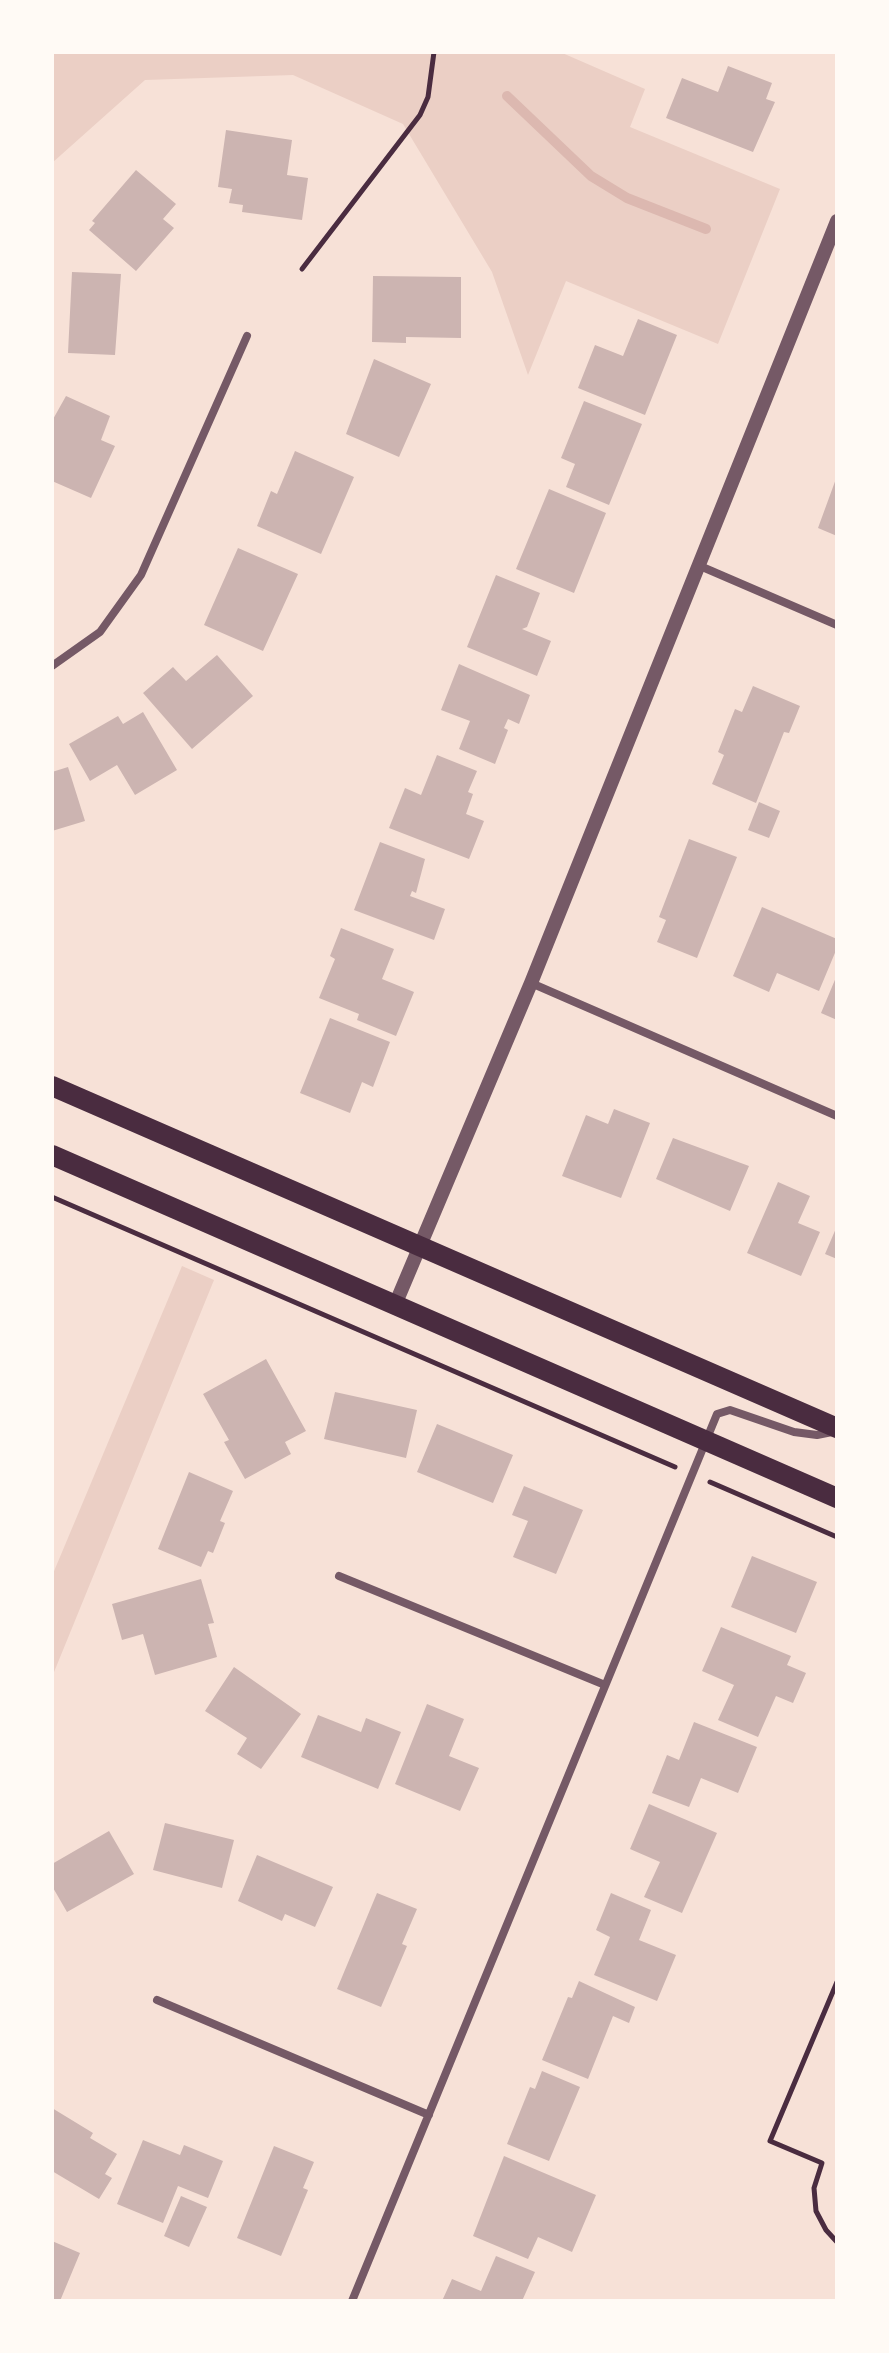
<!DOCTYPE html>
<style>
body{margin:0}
#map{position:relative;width:889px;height:2353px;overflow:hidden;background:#f7e1d7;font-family:Roboto,sans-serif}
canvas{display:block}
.frame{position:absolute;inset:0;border:54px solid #fffaf5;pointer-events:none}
</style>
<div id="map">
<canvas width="889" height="2353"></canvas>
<div class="frame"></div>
</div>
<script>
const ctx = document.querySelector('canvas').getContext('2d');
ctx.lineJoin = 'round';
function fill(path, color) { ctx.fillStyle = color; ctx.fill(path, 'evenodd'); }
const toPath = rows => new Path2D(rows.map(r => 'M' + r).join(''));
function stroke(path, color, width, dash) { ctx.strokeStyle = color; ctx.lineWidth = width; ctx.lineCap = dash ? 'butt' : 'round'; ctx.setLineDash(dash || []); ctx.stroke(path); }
fill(toPath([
 [52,52,560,52,645,89,630,127,780,189,718,344,566,281,528,375,492,272,403,124,293,75,145,80,52,163],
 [182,1266,214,1280,52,1677,52,1576]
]), '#ebcfc5');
stroke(toPath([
 [507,96,591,176,627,198,706,229]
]), '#dcb8b0', 10);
fill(toPath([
 [728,66,772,83,766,99,775,102,753,152,666,118,682,78,718,92],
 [226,130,292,140,287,175,308,178,302,220,242,212,243,205,229,203,232,189,218,187],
 [136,170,176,204,163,219,174,228,136,271,89,230,95,223,92,221],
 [72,272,121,274,115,355,68,353],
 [373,276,461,277,461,338,406,337,406,343,372,342],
 [638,319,677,335,645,415,578,388,595,345,623,356],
 [374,359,431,384,399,457,346,434],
 [66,396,110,416,101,440,115,446,91,498,52,481,52,421],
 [584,401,642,424,609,505,566,487,575,464,561,458],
 [295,451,354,477,321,554,257,526,271,491,277,494],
 [837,476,837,536,818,528],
 [549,489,606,513,574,593,516,569],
 [238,548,298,574,263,651,204,625],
 [496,575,540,593,527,627,522,629,551,641,537,676,467,647],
 [217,655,253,696,192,749,143,693,173,667,186,681],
 [459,664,530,695,519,724,508,719,504,728,508,730,495,764,459,749,470,721,441,710],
 [753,686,800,706,789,733,784,732,756,803,712,784,724,755,718,752,735,709,742,712],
 [143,712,177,770,135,795,117,765,90,781,69,744,118,716,123,724],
 [437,755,477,771,468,792,473,794,466,814,484,821,469,859,389,828,405,788,421,795],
 [68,767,85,821,52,831,52,772],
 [759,802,780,811,769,838,748,830],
 [689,839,737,857,697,958,657,942,666,920,659,917],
 [380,842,425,859,416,893,412,891,410,896,445,909,434,940,354,910],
 [762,907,837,939,837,948,819,991,777,973,769,992,733,976],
 [341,928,394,949,382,979,414,992,396,1036,357,1020,359,1014,319,998,335,959,330,956],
 [837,975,837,1020,821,1013],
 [330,1018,390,1042,373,1087,362,1082,350,1113,300,1093],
 [614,1109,650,1123,621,1198,562,1176,586,1115,608,1124],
 [673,1138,749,1166,730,1211,656,1179],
 [778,1182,810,1196,798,1223,820,1232,801,1276,747,1253],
 [837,1226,837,1259,825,1254],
 [266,1359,306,1431,285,1442,291,1454,245,1479,224,1442,229,1440,203,1394],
 [335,1392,417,1410,406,1458,324,1439],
 [437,1424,513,1455,493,1503,417,1472],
 [189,1472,233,1491,220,1521,225,1523,213,1553,208,1551,201,1567,158,1549],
 [524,1486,583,1510,556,1574,513,1557,528,1521,512,1515],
 [752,1556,817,1582,796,1633,731,1607],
 [201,1579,214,1623,208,1624,217,1657,155,1675,143,1634,122,1640,112,1604],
 [721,1627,791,1656,787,1665,806,1673,793,1703,776,1696,758,1737,718,1720,734,1685,702,1671],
 [234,1667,301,1714,261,1769,237,1754,247,1738,205,1711],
 [427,1704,464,1719,449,1756,479,1768,460,1811,395,1784],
 [318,1715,361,1732,366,1718,401,1732,378,1789,301,1757],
 [694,1722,757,1747,738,1793,701,1778,689,1807,652,1793,667,1755,679,1760],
 [649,1804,717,1833,682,1913,644,1897,660,1862,630,1849],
 [165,1823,234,1840,222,1888,153,1870],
 [109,1831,134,1874,67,1912,52,1886,52,1864],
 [257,1855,333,1887,315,1927,285,1914,282,1921,238,1901],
 [377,1893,417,1909,402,1944,407,1946,381,2007,337,1989],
 [611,1893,651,1910,639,1940,676,1955,657,2001,594,1975,610,1937,596,1930],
 [579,1981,635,2007,629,2023,613,2016,588,2079,542,2060,568,1997,572,1998],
 [542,2071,580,2087,549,2161,507,2144,530,2087,535,2089],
 [52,2108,93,2133,90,2138,117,2154,105,2174,112,2178,99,2199,52,2171],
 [143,2140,180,2155,184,2145,223,2161,208,2198,178,2186,163,2223,117,2204],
 [274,2146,314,2162,303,2188,308,2190,281,2256,237,2238],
 [504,2156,596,2195,572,2252,538,2237,528,2259,473,2236],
 [181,2196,207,2207,189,2247,164,2236],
 [52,2241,80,2253,60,2301,52,2301],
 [496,2256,535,2272,522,2301,442,2301,452,2279,481,2291]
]), '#ccb4b1');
stroke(toPath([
 [302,269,420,115,428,97,434,52],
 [52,1197,675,1467],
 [710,1482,837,1537],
 [837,1982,770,2141,822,2163,814,2188,816,2211,826,2230,837,2242]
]), '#4a2c40', 5);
stroke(toPath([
 [700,566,837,625],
 [52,666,100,632,141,575,247,336],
 [531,983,837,1116],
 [339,1576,605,1685],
 [157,2000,429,2115],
 [352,2301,717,1414,730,1410,794,1432,817,1435,832,1432]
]), '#755966', 8);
stroke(toPath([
 [395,1305,531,983,837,221]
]), '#755966', 14);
stroke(toPath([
 [52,1086,837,1428],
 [52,1155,837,1498]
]), '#4a2c40', 20);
</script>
